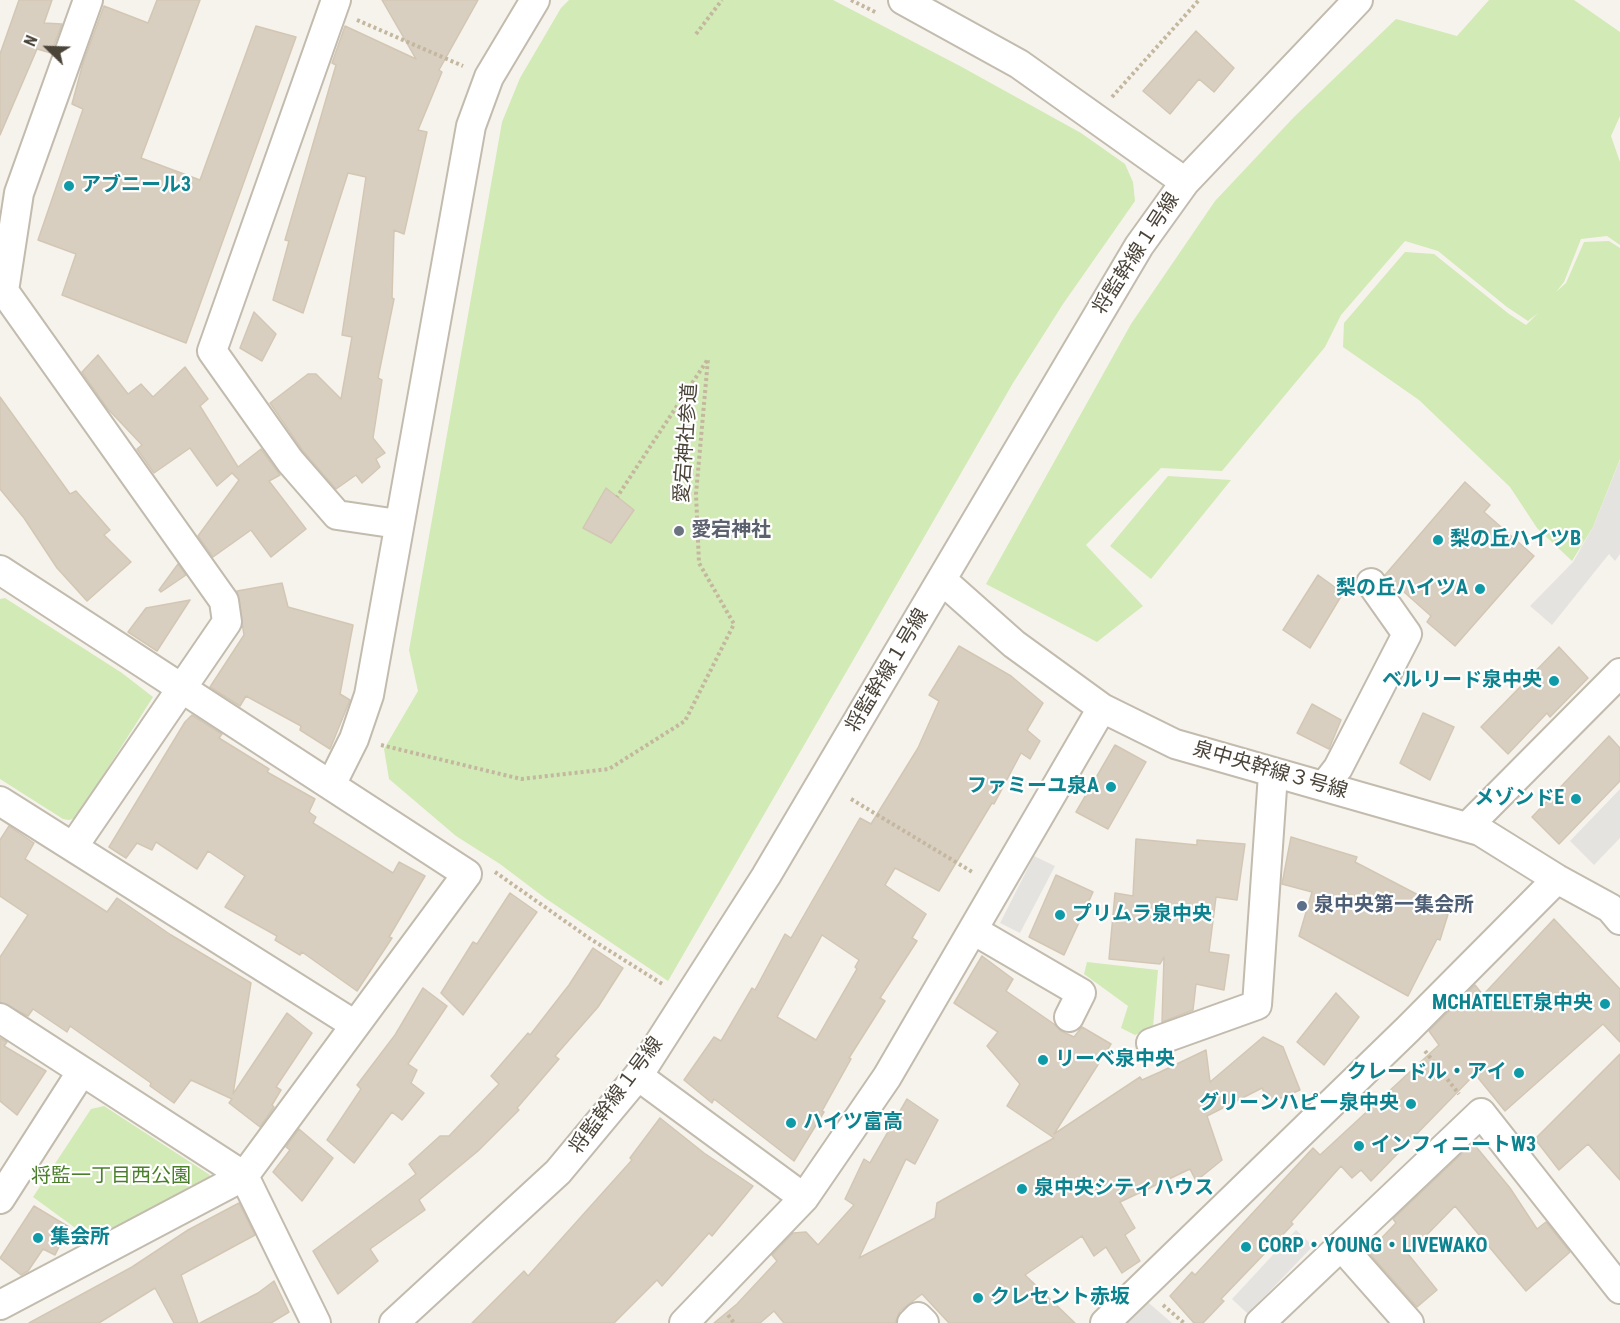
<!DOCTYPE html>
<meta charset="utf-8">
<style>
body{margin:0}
#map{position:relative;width:1620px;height:1323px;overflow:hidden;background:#f6f3ec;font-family:"Roboto Condensed",sans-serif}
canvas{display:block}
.north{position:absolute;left:18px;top:18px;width:60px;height:60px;-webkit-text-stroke:4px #fff;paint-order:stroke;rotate:293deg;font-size:16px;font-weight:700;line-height:24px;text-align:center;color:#4b4439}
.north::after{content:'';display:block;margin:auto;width:21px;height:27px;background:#4b4439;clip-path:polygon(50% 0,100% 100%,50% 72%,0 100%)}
</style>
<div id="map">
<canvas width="1620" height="1323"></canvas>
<div class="north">N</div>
</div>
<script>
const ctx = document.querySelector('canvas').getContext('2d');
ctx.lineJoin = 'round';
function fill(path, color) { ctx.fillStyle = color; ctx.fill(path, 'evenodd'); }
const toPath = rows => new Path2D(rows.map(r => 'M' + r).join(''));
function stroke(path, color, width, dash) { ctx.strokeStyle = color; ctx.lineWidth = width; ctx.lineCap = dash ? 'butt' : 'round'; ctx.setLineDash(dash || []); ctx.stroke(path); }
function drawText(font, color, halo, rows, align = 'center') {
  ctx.font = font + ' "Roboto Condensed","Noto Sans JP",sans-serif'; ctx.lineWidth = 4.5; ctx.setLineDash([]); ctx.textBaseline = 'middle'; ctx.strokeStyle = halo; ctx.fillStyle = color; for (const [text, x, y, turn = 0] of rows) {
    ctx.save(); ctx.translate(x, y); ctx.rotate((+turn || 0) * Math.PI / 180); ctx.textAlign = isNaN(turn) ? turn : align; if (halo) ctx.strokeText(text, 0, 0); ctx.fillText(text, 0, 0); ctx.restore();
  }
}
fill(toPath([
 [569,0,833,0,960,66,1081,133,1125,164,1133,182,1135,201,1063,304,1013,383,668,981,545,898,500,864,456,836,389,779,384,749,418,691,409,650,502,122,520,78,561,8],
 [1489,0,1574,0,1620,32,1620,116,1611,136,1620,162,1620,245,1607,236,1581,239,1564,282,1556,292,1566,283,1584,242,1609,241,1620,248,1620,459,1593,527,1572,561,1537,528,1510,487,1419,400,1343,347,1344,323,1405,252,1434,254,1509,314,1526,325,1538,313,1528,321,1507,307,1438,251,1405,241,1341,315,1325,347,1222,471,1161,468,1086,545,1143,606,1097,642,986,584,1131,324,1215,201,1294,117,1396,19,1457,36],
 [1168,476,1231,480,1151,579,1110,546],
 [5,598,122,673,153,697,76,818,69,820,63,819,0,779,0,599],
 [1087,962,1158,970,1153,1027,1135,1035,1121,1028,1128,1006,1084,974],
 [104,1106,210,1175,205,1185,100,1246,33,1197,91,1109]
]), '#d2eab5');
fill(toPath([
 [1620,460,1620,554,1615,561,1609,554,1552,625,1530,606,1573,562,1593,527],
 [1620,789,1620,838,1594,865,1570,841],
 [1034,856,1055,866,1020,933,1000,923],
 [1296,1230,1313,1246,1248,1314,1232,1299],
 [1143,1298,1172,1323,1122,1323]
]), '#e5e3e0');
const building = toPath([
 [19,0,52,0,44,23,62,24,51,53,37,49,0,135,0,54,19,0],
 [157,0,200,0,141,158,200,180,256,26,296,37,186,343,62,295,76,254,38,240,83,109,72,104,83,63,104,6,148,23,157,0],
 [382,0,478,0,439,70,442,72,418,130,427,132,404,234,394,230,392,298,394,299,378,378,382,380,373,438,385,453,376,459,380,467,362,483,356,475,336,489,303,451,270,403,308,374,316,374,341,399,352,337,342,335,366,177,348,173,303,313,273,300,289,241,285,240,336,65,332,63,345,26,416,59,382,0],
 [1196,31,1234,68,1214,92,1199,79,1170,114,1143,91,1196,31],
 [254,312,276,334,262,361,240,348,254,312],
 [98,355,128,394,141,384,153,397,185,367,208,399,200,406,238,467,261,449,280,475,269,481,306,529,271,557,251,530,213,557,198,536,239,480,232,473,217,486,190,448,154,473,137,449,142,445,107,408,82,372,98,355],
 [0,397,70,494,76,491,110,530,104,535,131,562,87,601,57,568,24,518,0,489,0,397],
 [1465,482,1490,505,1484,512,1534,556,1455,646,1427,622,1431,616,1385,575,1465,482],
 [606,488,634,510,611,543,583,528,606,488],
 [178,564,186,575,161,592,159,590,178,564],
 [1318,575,1343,593,1310,648,1283,630,1318,575],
 [282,583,288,607,353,625,340,694,350,700,330,749,300,730,301,726,246,696,240,706,210,687,244,635,237,591,282,583],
 [190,600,157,651,128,632,146,608,190,600],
 [959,646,1011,676,1043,703,1027,730,1040,741,1030,759,1021,753,994,804,992,803,939,891,895,868,885,885,926,914,912,938,917,941,880,998,885,1001,849,1058,851,1059,822,1111,824,1112,794,1161,714,1099,712,1103,684,1080,714,1037,721,1041,752,988,755,990,785,934,791,938,860,818,871,824,918,748,939,701,929,695,959,646],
 [822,935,859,960,855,967,857,969,816,1040,777,1017,822,935],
 [1559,647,1588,678,1550,717,1547,713,1508,754,1481,727,1559,647],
 [1312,704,1341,720,1329,749,1297,733,1312,704],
 [1423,713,1454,727,1430,780,1400,763,1423,713],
 [192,715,222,734,219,738,269,769,267,772,315,799,309,812,316,817,313,823,393,873,399,862,425,876,389,937,392,938,357,991,302,952,300,955,275,940,277,936,225,907,245,876,208,851,197,869,156,842,152,850,137,843,126,858,109,847,185,722,192,715],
 [1609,736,1620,748,1620,781,1559,844,1532,817,1609,736],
 [1115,745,1146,762,1108,829,1076,812,1115,745],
 [9,826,34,843,25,859,107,912,117,898,171,935,251,983,233,1094,287,1013,312,1033,276,1087,281,1090,272,1105,274,1107,260,1127,229,1103,232,1099,191,1080,174,1103,150,1086,151,1083,70,1026,67,1032,33,1009,28,1016,0,1002,0,957,28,915,0,896,0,840,9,826],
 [1291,837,1357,857,1355,862,1449,911,1440,940,1437,939,1408,996,1299,936,1312,892,1282,884,1291,837],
 [1136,839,1197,845,1197,840,1245,844,1237,900,1216,897,1209,952,1229,955,1224,990,1196,984,1193,1010,1162,1022,1164,957,1160,964,1109,959,1115,893,1133,896,1136,839],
 [1056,875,1093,892,1064,955,1029,937,1056,875],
 [510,893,537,912,463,1015,441,993,473,942,477,944,510,893],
 [1554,919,1620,989,1620,1042,1603,1024,1505,1111,1475,1074,1371,1181,1361,1170,1352,1178,1341,1166,1291,1222,1293,1224,1221,1299,1224,1301,1203,1323,1194,1323,1170,1296,1192,1272,1195,1275,1313,1148,1320,1155,1439,1045,1429,1031,1475,985,1483,995,1554,919],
 [593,948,623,968,598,1007,555,1056,559,1059,517,1108,519,1110,478,1151,419,1200,425,1210,370,1249,378,1261,338,1294,313,1251,416,1174,409,1164,440,1136,449,1136,499,1084,491,1076,528,1033,530,1035,569,985,593,948],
 [982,956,1013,979,1006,991,1054,1024,1061,1031,1074,1037,1082,1027,1111,1044,1054,1134,1140,1077,1142,1080,1160,1072,1206,1050,1210,1082,1263,1037,1283,1047,1300,1090,1269,1103,1262,1088,1207,1116,1222,1160,1196,1181,1190,1169,1120,1202,1135,1228,1125,1235,1140,1261,1122,1273,1106,1247,1094,1256,1082,1236,1025,1275,1075,1323,949,1323,922,1294,900,1311,895,1323,784,1323,774,1311,760,1323,714,1323,737,1304,777,1261,772,1255,793,1233,806,1232,818,1245,854,1205,845,1199,864,1159,870,1163,907,1099,938,1120,915,1164,906,1159,859,1258,935,1218,937,1203,1054,1138,1007,1106,1020,1084,987,1046,998,1032,954,1003,982,956],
 [423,988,447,1006,408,1064,417,1070,411,1083,424,1093,402,1120,392,1112,354,1163,327,1140,361,1089,357,1085,395,1035,423,988],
 [1336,993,1359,1017,1324,1065,1297,1042,1336,993],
 [0,1038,7,1042,4,1046,46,1071,17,1115,0,1101,0,1038],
 [1620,1054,1620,1180,1588,1144,1559,1170,1535,1139,1620,1054],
 [660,1118,704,1153,753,1186,712,1236,709,1233,662,1286,657,1280,614,1323,472,1323,524,1271,528,1276,632,1160,630,1158,660,1118],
 [299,1129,333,1158,302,1201,273,1172,290,1150,286,1147,299,1129],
 [1473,1143,1510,1188,1537,1229,1546,1222,1570,1252,1526,1291,1455,1206,1408,1254,1437,1290,1417,1307,1368,1252,1396,1223,1393,1219,1473,1143],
 [239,1203,255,1235,181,1275,198,1323,174,1323,155,1288,99,1323,29,1323,132,1267,188,1230,239,1203],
 [34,1206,69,1227,55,1255,43,1249,28,1271,21,1275,0,1258,34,1206],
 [274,1281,289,1312,271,1323,200,1323,258,1293,274,1281]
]);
fill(building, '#d8cfc1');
stroke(building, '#d3c7b4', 1.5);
const minor = toPath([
 [336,0,212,351,290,461,337,515,398,524],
 [903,0,1019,64,1185,182],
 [0,570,467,874,244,1176,0,1305],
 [942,580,1014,644,1102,708,1175,744,1480,831,1557,879,1610,908,1620,920],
 [331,785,354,739,369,695,471,126,489,77,535,0],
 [1324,786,1338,768,1407,634,1371,583],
 [0,801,355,1025],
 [1467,827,1620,673],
 [73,847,227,622,224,601,4,291,19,193,88,0],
 [973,930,1081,993,1069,1017],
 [0,1018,244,1176,316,1323],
 [1151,1043,1257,1005,1273,774],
 [638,1076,804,1198],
 [0,1199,82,1071],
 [1341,1246,1409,1323],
 [394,1323,558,1172,638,1076,766,876,1139,246,1185,182,1358,0],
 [684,1323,804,1198,887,1077,1102,708],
 [912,1323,918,1317,924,1323],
 [1105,1323,1408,1029,1557,879],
 [1260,1323,1481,1113,1620,1289]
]);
stroke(minor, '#c2bbae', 32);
stroke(toPath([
 [851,0,877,13],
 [357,20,463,66],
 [696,34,722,0],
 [1112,97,1199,0],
 [381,745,521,779,609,769,685,721,734,624,699,563,696,494,708,359,617,497],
 [851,799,974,873],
 [495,872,589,938,664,985],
 [1425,1051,1459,1094],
 [1163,1305,1184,1323],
 [728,1315,734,1323]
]), '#c4b79f', 4, [3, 3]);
stroke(minor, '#fff', 28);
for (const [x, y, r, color] of [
 [69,186,6,"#0f9aa8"],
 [679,531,6,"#6b7280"],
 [1438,540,6,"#0f9aa8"],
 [1480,589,6,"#0f9aa8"],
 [1554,681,6,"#0f9aa8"],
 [1111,787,6,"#0f9aa8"],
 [1576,799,6,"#0f9aa8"],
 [1302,906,6,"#5c6f8a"],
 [1060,915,6,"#0f9aa8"],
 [1605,1004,6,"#0f9aa8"],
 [1043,1060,6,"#0f9aa8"],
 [1519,1073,6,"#0f9aa8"],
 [1411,1104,6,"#0f9aa8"],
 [791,1123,6,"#0f9aa8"],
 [1359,1146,6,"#0f9aa8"],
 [1022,1189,6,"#0f9aa8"],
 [38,1238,6,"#0f9aa8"],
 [1246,1247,6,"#0f9aa8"],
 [978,1298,6,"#0f9aa8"]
]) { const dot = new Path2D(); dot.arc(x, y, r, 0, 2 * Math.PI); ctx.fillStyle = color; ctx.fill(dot); stroke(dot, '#fff', 2); }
drawText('bold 20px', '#0d838f', '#fff', [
 ["アブニール3",81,186],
 ["梨の丘ハイツB",1450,540],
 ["梨の丘ハイツA",1468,589,"right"],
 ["ベルリード泉中央",1542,681,"right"],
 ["ファミーユ泉A",1099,787,"right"],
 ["メゾンドE",1564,799,"right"],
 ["プリムラ泉中央",1072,915],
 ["MCHATELET泉中央",1593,1004,"right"],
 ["リーベ泉中央",1055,1060],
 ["クレードル・アイ",1507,1073,"right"],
 ["グリーンハピー泉中央",1399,1104,"right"],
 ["ハイツ富高",803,1123],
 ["インフィニートW3",1371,1146],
 ["泉中央シティハウス",1034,1189],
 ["集会所",50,1238],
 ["CORP・YOUNG・LIVEWAKO",1258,1247],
 ["クレセント赤坂",990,1298]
], 'left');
drawText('20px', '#4b4439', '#fff', [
 ["将監幹線１号線",1137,254,-57],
 ["愛宕神社参道",687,443,-86],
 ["将監幹線１号線",888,671,-59],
 ["泉中央幹線３号線",1270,771,16],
 ["将監幹線１号線",617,1096,-53]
]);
drawText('bold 20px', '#5b616d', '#fff', [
 ["愛宕神社",691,531]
], 'left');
drawText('bold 20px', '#4e5e75', '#fff', [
 ["泉中央第一集会所",1314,906]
], 'left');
drawText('20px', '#4a7f2a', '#fff', [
 ["将監一丁目西公園",111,1177]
]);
</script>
